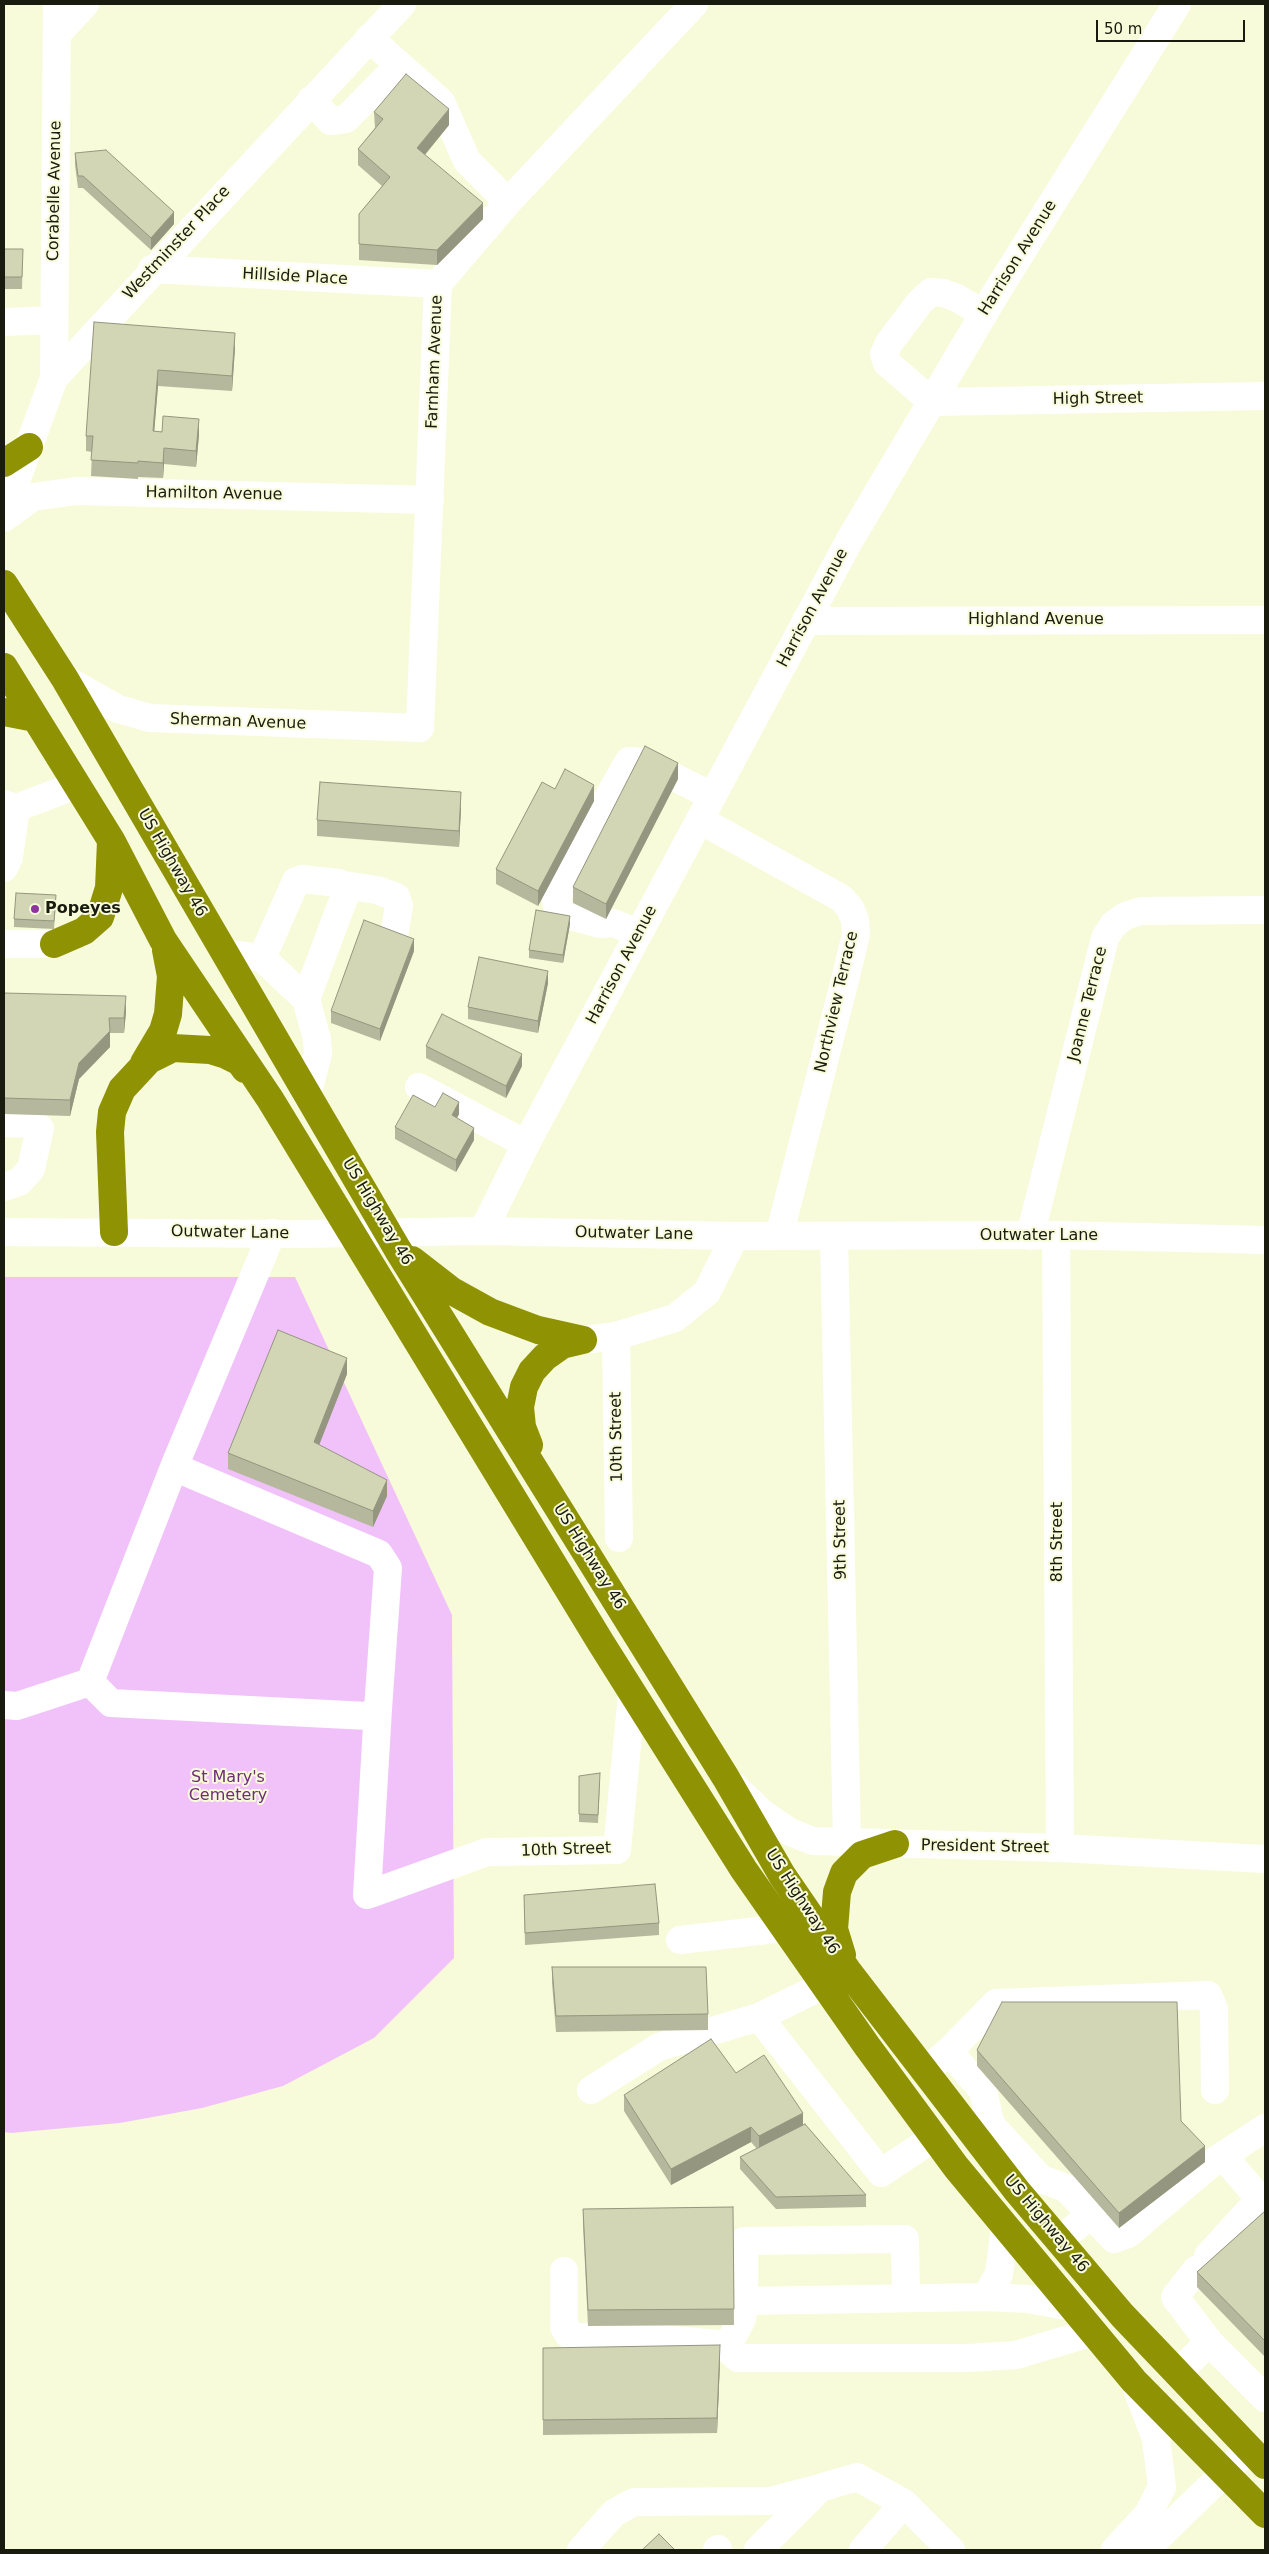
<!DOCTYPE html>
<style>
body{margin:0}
#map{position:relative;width:1269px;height:2554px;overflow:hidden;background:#f8fbd9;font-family:"DejaVu Sans",sans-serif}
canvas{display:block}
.frame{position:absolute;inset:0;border:5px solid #1a1b0f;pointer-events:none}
.scale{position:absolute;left:1096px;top:20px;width:149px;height:22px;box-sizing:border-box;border:2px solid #1a1b0f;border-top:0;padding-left:6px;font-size:15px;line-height:18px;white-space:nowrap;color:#1a1b0f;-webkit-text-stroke:4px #f8fbd9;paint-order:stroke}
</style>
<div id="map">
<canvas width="1269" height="2554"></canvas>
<div class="frame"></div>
<div class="scale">50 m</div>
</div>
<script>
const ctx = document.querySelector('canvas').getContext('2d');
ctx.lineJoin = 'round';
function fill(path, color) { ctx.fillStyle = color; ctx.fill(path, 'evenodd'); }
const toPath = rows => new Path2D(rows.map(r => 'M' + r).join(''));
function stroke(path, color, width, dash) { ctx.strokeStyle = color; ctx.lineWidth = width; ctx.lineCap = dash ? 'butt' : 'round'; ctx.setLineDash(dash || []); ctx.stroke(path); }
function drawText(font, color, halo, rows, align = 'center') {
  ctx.font = font + ' "DejaVu Sans",sans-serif'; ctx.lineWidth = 4; ctx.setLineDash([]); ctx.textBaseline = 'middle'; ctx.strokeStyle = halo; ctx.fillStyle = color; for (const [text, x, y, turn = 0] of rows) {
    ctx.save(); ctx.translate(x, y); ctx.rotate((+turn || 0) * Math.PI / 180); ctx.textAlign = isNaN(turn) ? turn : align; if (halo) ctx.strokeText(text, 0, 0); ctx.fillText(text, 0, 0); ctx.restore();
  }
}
fill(toPath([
 [4,1277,295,1277,452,1615,454,1958,374,2038,283,2086,202,2108,120,2123,11,2133,4,2132]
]), '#f1c2fa');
stroke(toPath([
 [57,34,85,4],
 [369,38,441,102,467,161,508,202],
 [311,100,331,121,346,119,399,65],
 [152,269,438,284],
 [984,314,957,298,944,293,931,292,920,302,889,343,884,354,887,363,932,402,1265,396],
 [4,322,54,320],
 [54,378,57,4],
 [4,514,54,378,402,4],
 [4,518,33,497,76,491,430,500],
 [806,621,1265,620],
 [65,679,118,709,150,718,420,728,438,284,508,202,694,4],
 [4,804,16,808,77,785],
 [700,820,841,898,850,908,855,920,856,934,846,976,779,1236],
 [4,868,9,857,16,808],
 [344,885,377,890,396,897,399,906,394,936],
 [639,933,613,923,600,924,567,915,558,909,556,900,585,838,629,761,644,762,712,796],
 [4,944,54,944],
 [225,953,262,958,296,881,302,879,339,883,345,887,344,898,306,999,317,1039,318,1054,307,1095],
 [262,958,306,999],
 [419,1087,526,1144],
 [4,1123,32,1124,40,1128,31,1169,19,1182,4,1187],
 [483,1231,526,1144,848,543,999,288,1177,4],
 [4,1232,300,1234,483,1231,735,1236,1056,1235,1265,1240],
 [1056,1235,1060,1848],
 [834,1236,847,1843],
 [1030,1236,1105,938,1113,925,1125,916,1141,911,1265,910],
 [616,1336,619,1538],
 [583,1340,616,1336,675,1318,707,1292,735,1236],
 [90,1682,111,1703,368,1716,378,1709,388,1568,379,1554,174,1467],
 [4,1705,17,1706,90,1682,174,1467,272,1233],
 [378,1709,367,1895,487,1852,617,1850,632,1694],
 [734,1786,762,1813,790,1832,813,1841,1060,1848,1265,1859],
 [680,1940,784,1928],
 [759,2017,881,2173,935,2137],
 [949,2051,983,2091,991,2125,1041,2179,1066,2188,1114,2239,1128,2234,1213,2162,1265,2128],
 [935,2063,949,2051,996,2003,1208,1995,1214,2009,1215,2090],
 [591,2090,659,2047,759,2017,824,1985],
 [1223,2156,1260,2199,1265,2196],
 [1059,2241,1091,2214],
 [1208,2256,1260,2199],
 [1196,2270,1175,2297,1209,2342],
 [564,2271,564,2327,568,2334,579,2337,663,2339,728,2345],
 [986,2297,999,2274,1005,2226],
 [906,2298,905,2239,744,2241,744,2301,986,2297,1028,2299,1072,2307],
 [744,2301,742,2319,728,2345,731,2352,738,2358,968,2358,1016,2355,1093,2332],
 [1178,2373,1209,2342,1265,2398],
 [581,2550,614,2513,634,2502,770,2501,820,2488],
 [717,2550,718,2549],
 [758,2550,820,2488,857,2477,904,2503,951,2550],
 [863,2550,904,2503],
 [1115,2550,1148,2514,1162,2487,1156,2439,1134,2381],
 [1145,2550,1249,2449]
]), '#fff', 28);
stroke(toPath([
 [4,463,29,447],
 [4,584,65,679,398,1250,726,1778,782,1875,847,1970,1017,2191,1122,2315,1265,2465],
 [4,667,111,840,163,940,270,1099,601,1643,744,1870,867,2046,956,2167,1134,2381,1265,2514],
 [4,712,35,718],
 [54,944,84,931,100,917,109,888,111,841],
 [144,1063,163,1031,168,1014,171,976,166,950],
 [114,1232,110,1132,112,1112,122,1089,149,1060,173,1048,210,1050,226,1055,240,1062,245,1069],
 [412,1260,452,1291,490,1312,538,1330,583,1340],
 [529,1445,522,1427,520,1407,524,1387,532,1371,545,1357,562,1345,583,1340],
 [842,1955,834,1929,837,1892,844,1873,862,1855,895,1844]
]), '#8e9203', 28);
fill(toPath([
 [374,112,449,125,425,155,483,219,437,265,359,260,359,214,382,186,358,165,358,149,375,128],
 [75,153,174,224,151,250,83,188,78,188,75,165],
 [4,249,23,249,22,289,4,289],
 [94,322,235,348,232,391,158,386,154,431,199,435,196,467,164,464,163,478,138,477,138,479,91,476,92,452,86,451,86,436],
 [678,779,606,919,573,903,573,887],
 [555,789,594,801,538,906,496,884,496,869],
 [461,808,459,847,317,836,317,820],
 [56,903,54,929,14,927,14,919],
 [570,924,563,963,529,958,529,950],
 [414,951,380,1041,331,1023,331,1011],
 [548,983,538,1033,468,1019,468,1007],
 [4,993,126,1012,124,1033,110,1033,110,1047,79,1079,70,1116,4,1114],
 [426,1046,522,1066,506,1098,426,1058],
 [435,1107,459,1114,457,1118,474,1140,456,1172,395,1139,395,1127],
 [347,1374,319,1445,387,1496,373,1527,228,1469,228,1453],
 [579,1776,600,1782,598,1823,579,1822],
 [524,1895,659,1923,659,1935,525,1945],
 [552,1967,708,2014,708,2030,556,2032,552,1983],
 [977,2050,1181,2121,1205,2162,1119,2228,977,2066],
 [736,2073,803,2126,866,2195,866,2207,776,2209,740,2169,740,2157,757,2149,751,2142,671,2185,624,2111,624,2095],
 [733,2207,734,2325,588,2326,583,2225,583,2209],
 [1265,2211,1265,2357,1197,2287,1197,2272],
 [543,2348,720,2361,717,2433,543,2435]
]), '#b5b89c');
fill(toPath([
 [449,109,449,125,417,164,417,148],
 [483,203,483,219,437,265,437,250],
 [174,212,174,224,151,250,151,238],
 [235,333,235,348,232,391,232,376],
 [158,370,158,386,153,447,153,431],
 [199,419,199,435,196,467,196,451],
 [164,448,164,464,163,478,163,463],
 [678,763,678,779,606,919,606,904],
 [594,785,594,801,538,906,538,891],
 [461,792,461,808,459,847,459,831],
 [570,916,570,924,563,963,563,955],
 [414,939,414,951,380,1041,380,1029],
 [548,971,548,983,538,1033,538,1021],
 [126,996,126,1012,124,1033,124,1018],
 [110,1031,110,1047,79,1079,70,1116,70,1100,79,1063],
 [522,1054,522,1066,506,1098,506,1086],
 [459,1102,459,1114,452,1127,452,1115],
 [474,1128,474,1140,456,1172,456,1160],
 [347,1358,347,1374,314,1458,314,1442],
 [387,1480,387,1496,373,1527,373,1511],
 [803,2113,803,2128,759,2151,759,2136],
 [751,2127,751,2142,671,2185,671,2169],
 [1205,2146,1205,2162,1119,2228,1119,2213],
 [720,2345,720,2361,717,2433,717,2418]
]), '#94967f');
const building = toPath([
 [406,74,449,109,417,148,483,203,437,250,359,244,359,214,390,177,358,149,383,119,374,112,406,74],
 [106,150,174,212,151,238,83,176,78,176,75,153,106,150],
 [4,249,23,249,22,277,4,277,4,249],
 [94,322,235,333,232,376,158,370,153,431,162,432,163,416,199,419,196,451,164,448,163,463,138,461,138,463,91,460,93,436,86,436,94,322],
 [645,746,678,763,606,904,573,887,645,746],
 [565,769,594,785,538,891,496,869,542,782,555,789,565,769],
 [320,782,461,792,459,831,317,820,320,782],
 [16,893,56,895,54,921,14,919,16,893],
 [536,910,570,916,563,955,529,950,536,910],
 [364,920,414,939,380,1029,331,1011,364,920],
 [479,957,548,971,538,1021,468,1007,479,957],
 [4,993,126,996,124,1018,109,1018,110,1031,79,1063,70,1100,4,1098,4,993],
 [442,1014,522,1054,506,1086,426,1046,442,1014],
 [443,1093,459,1102,452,1115,474,1128,456,1160,395,1127,413,1095,435,1107,443,1093],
 [278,1330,347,1358,314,1442,387,1480,373,1511,228,1453,278,1330],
 [600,1773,598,1815,579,1814,579,1776,600,1773],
 [655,1884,659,1923,525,1933,524,1895,655,1884],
 [552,1967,706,1967,708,2014,556,2016,552,1967],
 [1002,2002,1177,2002,1181,2121,1205,2146,1119,2213,977,2050,1002,2002],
 [711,2039,736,2073,764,2055,803,2113,759,2136,751,2127,671,2169,624,2095,711,2039],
 [805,2124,866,2195,776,2197,740,2157,805,2124],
 [733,2207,734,2309,588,2310,583,2209,733,2207],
 [1265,2211,1265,2341,1197,2272,1265,2211],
 [720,2345,717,2418,543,2420,543,2348,720,2345],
 [659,2534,675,2550,642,2550,659,2534]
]);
fill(building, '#d3d6b5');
stroke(building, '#94967f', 1);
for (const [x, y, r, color] of [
 [35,909,5,"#8e339f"]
]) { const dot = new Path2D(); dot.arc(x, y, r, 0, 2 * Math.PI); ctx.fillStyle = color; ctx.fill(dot); stroke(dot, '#f8fbd9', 2); }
drawText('16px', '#1a1b0f', '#f8fbd9', [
 ["Corabelle Avenue",55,191,-89],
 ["Westminster Place",177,243,-47],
 ["Harrison Avenue",1018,258,-58],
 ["Hillside Place",295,277,3],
 ["Farnham Avenue",435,362,-88],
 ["High Street",1098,399,-1],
 ["Hamilton Avenue",214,494,1],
 ["Harrison Avenue",813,608,-62],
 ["Highland Avenue",1036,620],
 ["Sherman Avenue",238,722,2],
 ["US Highway 46",172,863,60],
 ["Harrison Avenue",622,965,-62],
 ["Northview Terrace",837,1002,-77],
 ["Joanne Terrace",1088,1004,-76],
 ["US Highway 46",377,1212,59],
 ["Outwater Lane",230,1233,1],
 ["Outwater Lane",634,1234,1],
 ["Outwater Lane",1039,1236],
 ["10th Street",617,1437,-91],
 ["9th Street",841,1540,-91],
 ["8th Street",1058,1542,-90],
 ["US Highway 46",589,1557,58],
 ["President Street",985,1847,1],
 ["10th Street",566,1850,-2],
 ["US Highway 46",802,1902,57],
 ["US Highway 46",1046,2224,50]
]);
drawText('bold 16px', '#1a1b0f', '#f8fbd9', [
 ["Popeyes",45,909]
], 'left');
drawText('16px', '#6e2c7b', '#f8fbd9', [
 ["St Mary's",228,1778],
 ["Cemetery",228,1796]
]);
</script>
